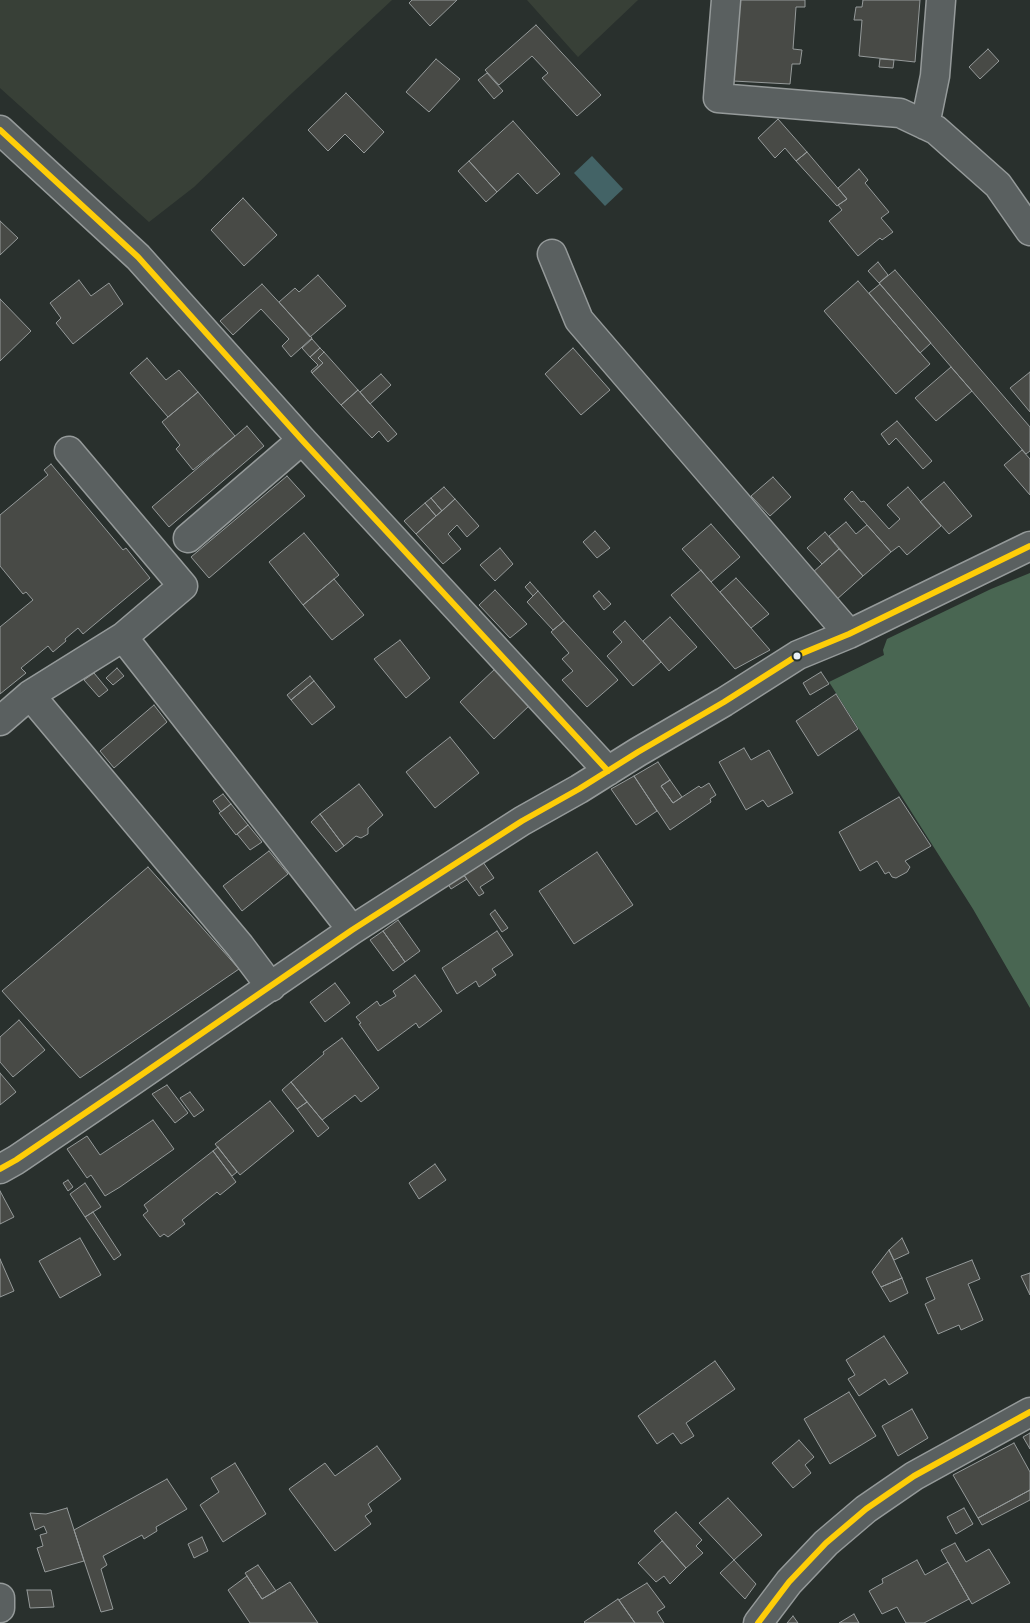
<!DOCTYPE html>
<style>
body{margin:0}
canvas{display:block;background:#29302d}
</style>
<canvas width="1030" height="1623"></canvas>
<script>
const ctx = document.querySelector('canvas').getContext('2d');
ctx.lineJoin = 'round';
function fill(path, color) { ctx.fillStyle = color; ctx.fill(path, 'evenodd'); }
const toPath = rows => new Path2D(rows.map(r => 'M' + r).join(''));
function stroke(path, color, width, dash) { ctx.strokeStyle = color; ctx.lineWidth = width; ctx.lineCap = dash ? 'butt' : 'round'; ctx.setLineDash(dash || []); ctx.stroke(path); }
fill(toPath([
 [0,0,392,0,293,92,194,187,149,222,0,88],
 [527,0,638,0,578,57]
]), '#384037');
fill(toPath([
 [1030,573,1030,1008,973,909,829,682,884,655,883,650,887,639,991,589]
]), '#496652');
fill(toPath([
 [592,156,623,189,605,206,574,173]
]), '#436366');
const building = toPath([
 [412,0,457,0,430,26,409,3,412,0],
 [738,0,805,0,805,7,796,7,793,49,802,50,800,64,792,64,790,84,733,81,738,0],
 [863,0,920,0,915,62,859,56,862,20,854,20,856,7,862,7,863,0],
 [536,25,601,95,577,116,542,78,548,73,532,56,499,85,485,70,536,25],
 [988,49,999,61,980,79,969,67,988,49],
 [436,59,460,79,429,112,406,92,436,59],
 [880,59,894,60,893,68,879,67,880,59],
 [487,73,503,91,494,99,478,80,487,73],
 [346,93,384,132,364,153,345,134,328,151,308,130,346,93],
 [778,119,807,152,796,161,785,148,775,158,758,138,778,119],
 [513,121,560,174,537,194,518,173,497,192,469,161,513,121],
 [807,152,847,199,837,206,796,161,807,152],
 [469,161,497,192,486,202,458,171,469,161],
 [859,169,868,180,865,183,889,212,881,218,893,232,882,240,880,238,858,256,829,221,842,210,838,205,847,199,838,188,859,169],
 [243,198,277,235,244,266,211,230,243,198],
 [0,221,18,238,0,255,0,221],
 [878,262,888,275,879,283,868,271,878,262],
 [895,270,1030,427,1030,451,1026,454,879,283,895,270],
 [318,275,346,306,310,337,279,302,295,288,299,292,318,275],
 [79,280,91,296,109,283,123,304,73,344,56,323,61,318,50,303,79,280],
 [858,281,930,364,896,394,824,311,858,281],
 [262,284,312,338,291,357,282,346,289,339,261,309,233,335,220,321,262,284],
 [880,284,931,343,920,353,869,293,880,284],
 [0,299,31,331,0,361,0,299],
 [312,339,320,348,310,357,302,348,312,339],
 [320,348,324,352,318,358,323,363,312,373,311,371,318,365,310,357,320,348],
 [573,348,610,390,581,415,545,374,573,348],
 [324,352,358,390,341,405,312,373,323,363,318,358,324,352],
 [147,358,166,380,179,370,198,392,168,417,130,373,147,358],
 [951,367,972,391,936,421,915,398,951,367],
 [1030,372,1030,412,1010,388,1030,372],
 [381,374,391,385,370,404,360,392,381,374],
 [358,390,397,434,388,442,379,431,372,438,341,405,358,390],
 [198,392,235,436,193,470,176,449,180,445,162,422,198,392],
 [897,421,932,461,923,469,896,438,889,445,881,434,897,421],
 [247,426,264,446,169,527,152,507,247,426],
 [1022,450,1030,459,1030,495,1004,465,1022,450],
 [51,464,123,550,126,548,150,578,83,634,78,628,65,639,66,641,53,652,48,646,21,668,26,673,0,694,0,627,33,600,26,592,23,594,0,566,0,515,48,475,44,470,51,464],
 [287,476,305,496,209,578,191,557,287,476],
 [773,477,791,497,770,516,751,496,773,477],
 [944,482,972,516,949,534,920,502,944,482],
 [444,487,455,499,442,511,431,498,444,487],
 [908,487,941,526,907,555,899,546,891,552,844,499,852,491,861,502,864,501,889,529,900,519,887,505,908,487],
 [431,498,442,511,436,516,425,503,431,498],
 [455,499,479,526,467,537,457,525,448,534,461,549,443,564,416,534,455,499],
 [425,503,436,516,416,534,404,521,425,503],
 [846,522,856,534,867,525,891,552,863,576,829,536,846,522],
 [711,524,740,557,711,582,682,549,711,524],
 [595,531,610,548,597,558,583,542,595,531],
 [825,532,839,549,822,564,807,548,825,532],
 [304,533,339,575,303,605,269,562,304,533],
 [500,548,513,564,495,581,480,565,500,548],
 [839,549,863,576,836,600,812,573,839,549],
 [701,570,711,582,770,650,735,669,671,595,701,570],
 [736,578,769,614,751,628,720,592,736,578],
 [334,579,364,615,332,640,303,605,334,579],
 [530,582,538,591,533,596,525,587,530,582],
 [495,590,527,624,510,638,479,605,495,590],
 [538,591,564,621,553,630,527,602,538,591],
 [599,591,611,604,604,610,593,596,599,591],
 [670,617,697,647,669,671,643,641,670,617],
 [564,621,618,680,587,707,562,680,573,671,562,659,569,653,551,632,564,621],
 [625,621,661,662,633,686,607,656,622,642,613,632,625,621],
 [400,640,430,678,406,698,374,659,400,640],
 [117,668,124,676,113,685,106,678,117,668],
 [496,668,530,705,494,739,460,702,496,668],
 [821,672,829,684,810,695,803,683,821,672],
 [94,673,108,690,99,697,84,680,94,673],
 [310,676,314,681,291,700,287,695,310,676],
 [314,681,335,707,312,725,291,700,314,681],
 [836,694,858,729,818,756,796,721,836,694],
 [154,705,167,722,114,768,100,751,154,705],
 [450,737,479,773,435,808,406,772,450,737],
 [744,748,751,760,769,750,793,793,768,807,763,800,746,810,719,762,744,748],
 [658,762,670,780,661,786,673,803,699,786,701,788,709,783,716,795,710,799,711,802,670,830,634,776,658,762],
 [634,776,657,811,636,825,611,789,634,776],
 [670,780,682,797,673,803,661,786,670,780],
 [359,784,383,815,368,828,368,834,361,838,356,836,344,846,320,814,359,784],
 [223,794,231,804,221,812,213,801,223,794],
 [899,797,931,846,905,861,910,867,907,872,896,878,892,877,889,872,885,874,877,861,860,871,839,832,899,797],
 [231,804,248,825,236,835,219,813,231,804],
 [320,814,344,846,336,852,311,822,320,814],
 [248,825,262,842,250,850,237,834,248,825],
 [269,851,288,874,242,911,223,886,269,851],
 [597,852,633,905,574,944,539,891,597,852],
 [483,862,494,878,480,887,484,893,479,896,463,874,483,862],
 [148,867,239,969,80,1078,2,991,148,867],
 [463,874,467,879,451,889,448,884,463,874],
 [495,910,508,928,502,932,490,914,495,910],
 [398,920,420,951,405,962,383,931,398,920],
 [383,931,405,962,393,971,370,940,383,931],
 [497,931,513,955,492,969,496,975,479,987,476,981,457,994,442,968,497,931],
 [415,975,442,1011,419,1028,416,1023,378,1051,359,1024,361,1023,356,1017,377,1001,380,1006,396,996,393,991,415,975],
 [335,983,350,1003,325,1022,310,1002,335,983],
 [19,1020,45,1050,13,1077,0,1062,0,1037,19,1020],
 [342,1038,379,1088,361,1102,355,1095,322,1120,291,1082,324,1054,323,1052,342,1038],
 [0,1073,16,1092,0,1105,0,1073],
 [291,1082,307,1102,297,1109,282,1090,291,1082],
 [167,1085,188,1113,175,1123,152,1094,167,1085],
 [190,1092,204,1110,194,1117,180,1098,190,1092],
 [270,1101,294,1131,240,1175,215,1144,270,1101],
 [307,1102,329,1128,318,1137,297,1109,307,1102],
 [153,1120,174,1149,120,1187,105,1196,91,1175,87,1178,67,1149,87,1136,100,1155,153,1120],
 [218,1147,237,1172,232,1176,213,1151,218,1147],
 [213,1151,236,1182,220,1195,217,1192,182,1220,185,1224,168,1237,164,1234,160,1237,143,1215,148,1211,144,1205,213,1151],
 [435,1164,446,1180,419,1199,409,1183,435,1164],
 [68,1180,73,1187,68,1191,63,1183,68,1180],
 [85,1183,101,1207,85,1217,70,1194,85,1183],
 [0,1191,14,1217,0,1224,0,1191],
 [93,1212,121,1255,114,1260,85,1217,93,1212],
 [80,1238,101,1275,60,1298,39,1261,80,1238],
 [902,1238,909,1253,894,1260,889,1250,902,1238],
 [889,1250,902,1278,881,1287,872,1272,889,1250],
 [0,1259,14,1291,0,1297,0,1259],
 [972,1260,980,1279,968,1284,983,1320,961,1330,959,1325,938,1334,925,1304,935,1299,926,1278,972,1260],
 [1030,1273,1030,1295,1021,1276,1030,1273],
 [902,1278,908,1293,890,1302,881,1287,902,1278],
 [884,1336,908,1373,889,1385,885,1379,859,1396,848,1379,855,1375,846,1360,884,1336],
 [715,1361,735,1389,686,1423,694,1436,681,1444,673,1433,657,1444,638,1416,715,1361],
 [849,1392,876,1436,830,1464,804,1419,849,1392],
 [912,1409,928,1438,898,1456,882,1426,912,1409],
 [1030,1433,1030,1449,1023,1437,1030,1433],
 [799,1440,814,1457,805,1465,811,1473,793,1488,772,1463,799,1440],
 [1014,1443,1030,1472,1030,1490,978,1518,953,1475,1014,1443],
 [377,1446,401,1479,368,1504,372,1511,365,1516,371,1524,335,1551,289,1489,325,1463,335,1476,377,1446],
 [235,1463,266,1514,223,1542,200,1505,219,1492,211,1478,235,1463],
 [167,1479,187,1509,156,1527,157,1531,144,1539,142,1535,103,1556,107,1565,101,1569,113,1609,101,1612,74,1530,167,1479],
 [1030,1490,1030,1500,982,1525,978,1518,1030,1490],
 [728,1498,762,1535,734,1560,699,1523,728,1498],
 [67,1508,84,1561,45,1572,37,1548,43,1546,40,1535,47,1533,44,1526,35,1530,30,1513,46,1514,67,1508],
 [964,1508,973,1524,956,1534,947,1517,964,1508],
 [676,1512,702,1540,696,1546,703,1553,686,1568,654,1531,676,1512],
 [202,1537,208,1551,194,1558,188,1544,202,1537],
 [662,1541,686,1568,670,1584,664,1576,656,1582,638,1563,662,1541],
 [955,1543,966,1562,989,1549,1010,1583,972,1604,941,1550,955,1543],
 [734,1560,756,1584,745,1599,720,1573,734,1560],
 [917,1560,925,1575,948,1562,969,1599,924,1623,906,1623,897,1607,882,1614,869,1591,883,1583,882,1579,917,1560],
 [258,1565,276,1591,262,1599,245,1573,258,1565],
 [247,1576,262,1599,290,1582,318,1623,250,1623,228,1590,247,1576],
 [647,1583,665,1607,657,1612,664,1623,635,1623,619,1600,647,1583],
 [27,1590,51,1590,54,1607,30,1608,27,1590],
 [618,1599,635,1623,585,1623,584,1622,618,1599],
 [854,1614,859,1623,839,1623,854,1614],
 [793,1616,798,1623,787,1623,793,1616]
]);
fill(building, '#484a46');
stroke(building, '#959a9a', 1);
const minor = toPath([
 [726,0,718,98,900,113,936,130,998,185,1030,231],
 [925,125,935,76,941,0],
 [0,130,138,257,302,440,608,771],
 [552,254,579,320,849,634],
 [188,538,302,440],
 [123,637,352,930],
 [30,695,240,946,271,987],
 [0,721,30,695,123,637,183,586,69,451],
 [0,1169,16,1160,128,1084,352,930,522,821,579,789,638,752,724,702,798,655,849,634,1030,546],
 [0,1598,0,1608],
 [758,1623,789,1582,826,1543,866,1509,914,1476,1030,1412]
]);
stroke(minor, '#959a9a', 31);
stroke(minor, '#5a6060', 28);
stroke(toPath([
 [0,130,138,257,302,440,608,771],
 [0,1169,16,1160,128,1084,352,930,522,821,579,789,638,752,724,702,798,655,849,634,1030,546],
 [758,1623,789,1582,826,1543,866,1509,914,1476,1030,1412]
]), '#fecd08', 6);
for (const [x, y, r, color] of [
 [797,656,4.5,"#e8f1f8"]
]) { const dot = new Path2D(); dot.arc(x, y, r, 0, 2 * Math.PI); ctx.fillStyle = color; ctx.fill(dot); stroke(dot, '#26332d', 2); }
</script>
